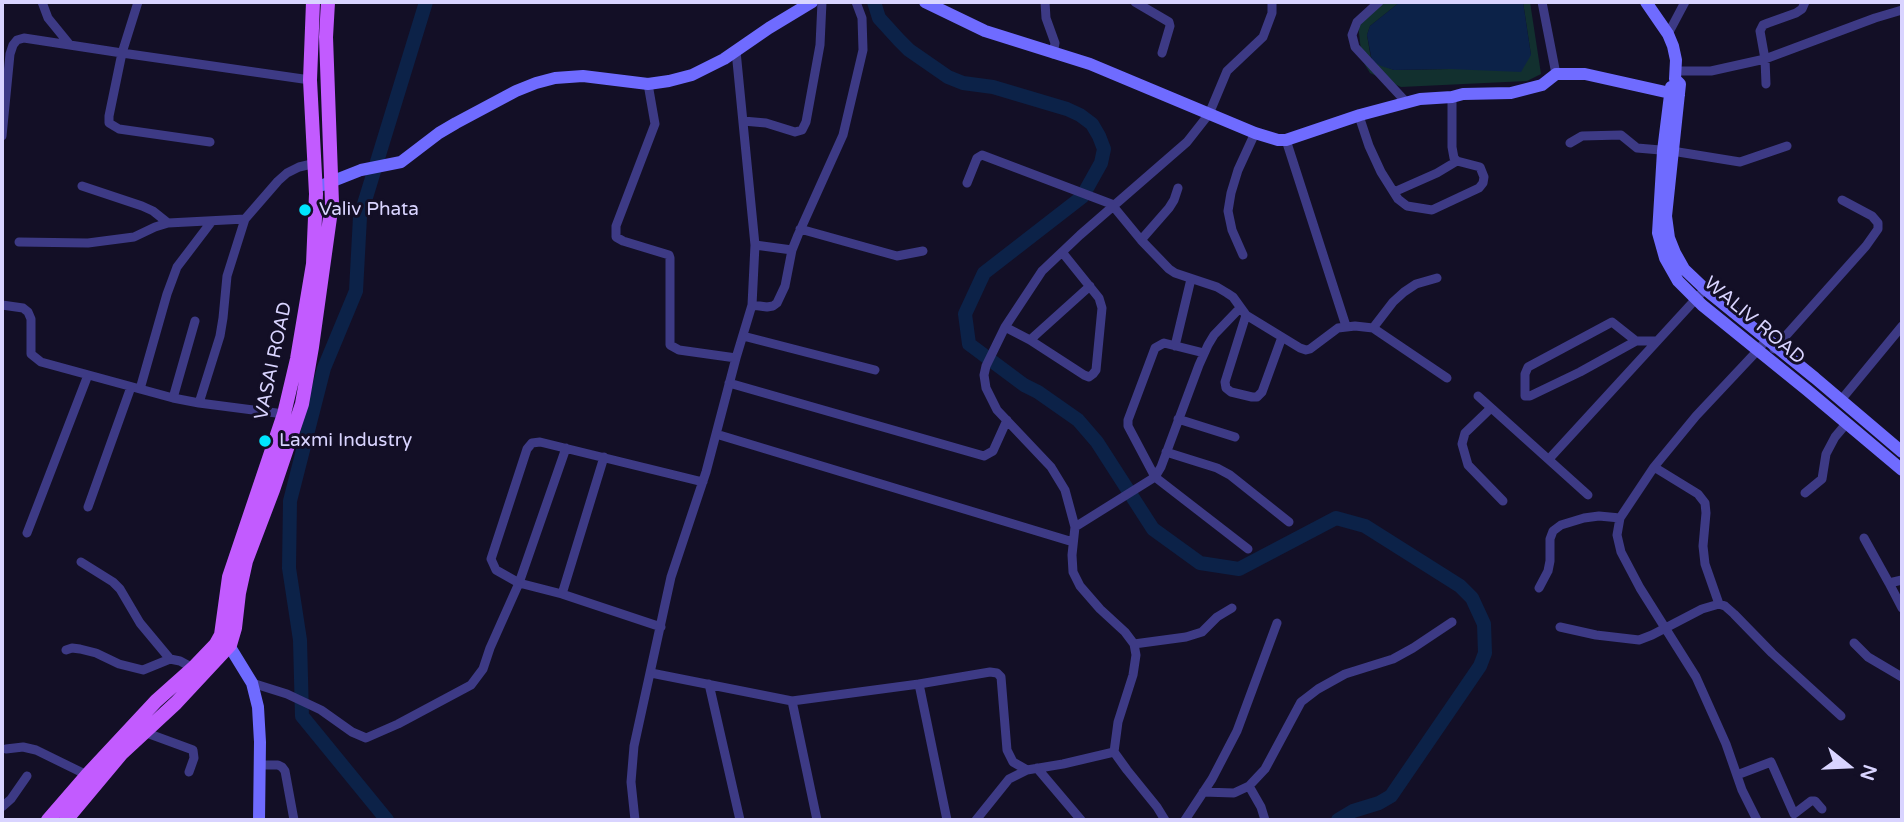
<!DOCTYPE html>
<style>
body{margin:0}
#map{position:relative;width:1904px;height:822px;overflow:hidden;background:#130f26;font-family:"Varela Round",sans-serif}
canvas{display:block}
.frame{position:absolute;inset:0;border:4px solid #d9d4ff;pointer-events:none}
.north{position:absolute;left:1813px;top:731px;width:70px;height:70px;-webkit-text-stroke:5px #130f26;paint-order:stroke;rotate:108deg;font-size:19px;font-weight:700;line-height:28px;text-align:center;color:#d9d4ff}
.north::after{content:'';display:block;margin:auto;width:24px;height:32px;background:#d9d4ff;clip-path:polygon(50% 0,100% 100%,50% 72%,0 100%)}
</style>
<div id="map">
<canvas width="1904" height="822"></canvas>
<div class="frame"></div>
<div class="north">N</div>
</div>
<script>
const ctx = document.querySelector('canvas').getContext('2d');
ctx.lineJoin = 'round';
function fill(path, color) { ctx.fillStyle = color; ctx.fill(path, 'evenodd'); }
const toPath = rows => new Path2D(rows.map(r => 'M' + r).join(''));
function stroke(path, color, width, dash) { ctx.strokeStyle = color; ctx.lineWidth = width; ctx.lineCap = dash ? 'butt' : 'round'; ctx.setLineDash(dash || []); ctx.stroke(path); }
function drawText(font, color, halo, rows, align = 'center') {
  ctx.font = font + ' "Varela Round",sans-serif'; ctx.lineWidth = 6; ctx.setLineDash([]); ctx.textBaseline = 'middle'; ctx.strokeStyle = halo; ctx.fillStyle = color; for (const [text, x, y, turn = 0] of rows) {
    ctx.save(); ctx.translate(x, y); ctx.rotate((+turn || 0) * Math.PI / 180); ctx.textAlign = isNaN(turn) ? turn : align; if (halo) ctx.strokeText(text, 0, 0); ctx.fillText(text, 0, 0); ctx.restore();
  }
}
fill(toPath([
 [1381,2,1400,2,1370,26,1367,35,1370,53,1372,61,1394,70,1449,69,1531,55,1523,2,1530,2,1541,74,1527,81,1401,87,1370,73,1362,60,1358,24]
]), '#12302f');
fill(toPath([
 [1400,2,1523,2,1531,55,1521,72,1449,69,1394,70,1381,66,1372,61,1367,35,1370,26]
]), '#0c2248');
stroke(toPath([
 [874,2,879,18,899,40,909,50,948,77,963,83,993,87,1067,109,1080,115,1092,124,1099,136,1104,149,1101,163,1082,197,984,273,965,314,969,344,1024,385,1038,392,1078,420,1097,442,1153,529,1200,563,1239,569,1336,518,1365,526,1460,586,1472,598,1484,624,1485,653,1480,666,1391,796,1379,803,1353,811,1338,820],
 [387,820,302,716,300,640,289,568,290,501,324,368,356,291,360,217,426,2]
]), '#0c2248', 14);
stroke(toPath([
 [42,2,48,18,70,45],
 [1045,2,1046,18,1055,43,1053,54],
 [1135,2,1169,22,1170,26,1162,53],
 [1379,2,1357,22,1352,35,1355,47,1407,103],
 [1542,2,1556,74],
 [1668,34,1685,2],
 [1675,71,1711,71,1765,59,1875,18,1902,10],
 [648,84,655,124,616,226,616,237,623,241,669,255,670,258,670,345,679,350,736,358],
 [1766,84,1765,59,1760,31,1763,25,1768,23,1796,13,1802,9,1805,2],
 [1359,116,1369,146,1381,172,1398,199,1407,206,1432,210,1479,188,1483,183,1484,177,1480,167,1457,161,1454,158,1452,147,1452,97],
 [743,121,766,123,795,132,802,130,806,122,820,45,822,2],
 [2,136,10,54,13,45,17,40,24,38,122,53,138,2],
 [1286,140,1346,326],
 [210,142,119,129,109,123,109,116,122,53,310,80],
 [1570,143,1582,136,1621,135,1637,148,1672,151,1740,162,1787,146],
 [967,183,977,158,982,155,1114,205],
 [82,186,142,206,153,211,168,223],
 [1394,192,1437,173,1457,161],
 [1113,206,1141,240,1169,269,1175,273,1217,287,1227,293,1233,297,1246,315,1300,348,1306,350,1310,349,1338,328,1355,326,1373,328,1447,378],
 [800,229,897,256,923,251],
 [1141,240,1169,208,1174,200,1178,188],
 [19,242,88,243,134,237,155,227,168,223,245,219],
 [755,245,792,250],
 [1243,255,1232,230,1228,211,1231,193,1238,170,1255,133],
 [2,305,23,308,28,312,31,319,31,354,41,362,173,398,199,403],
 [752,305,767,307,773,306,777,303,785,286,792,250,798,235,843,135,863,50,862,18,856,2],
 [1246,315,1225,382,1226,388,1231,392,1252,397,1257,397,1262,392,1282,337],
 [1005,327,1030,340,1084,375,1089,377,1093,374,1096,370,1102,308,1099,298,1062,252],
 [1373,328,1393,302,1404,292,1416,284,1437,278],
 [743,336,875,370],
 [1030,340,1090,286],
 [1636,341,1580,372,1530,396,1525,396,1525,374,1528,367,1612,322,1636,341,1656,341],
 [1175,346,1191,279],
 [1774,349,1866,246,1878,229,1878,223,1872,216,1842,200],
 [1204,353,1164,343,1155,348,1128,420,1128,426,1155,477,1248,549],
 [729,383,984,456,993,451,1007,420],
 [140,389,167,294,177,267,212,221],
 [1478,396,1588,495],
 [173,398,195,321],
 [1841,400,1902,326],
 [1491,408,1465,433,1462,444,1468,465,1503,501],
 [284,414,199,403,220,336,223,318,227,276,245,219,278,181,287,173,299,167,316,163],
 [1178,419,1235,437],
 [716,434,1073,542],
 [1166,452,1217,468,1230,475,1289,522],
 [1549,459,1705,289],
 [1654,467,1698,494,1705,503,1706,513,1703,546,1705,564,1719,604],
 [1805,493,1822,479,1826,454,1835,437,1846,424],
 [88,507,131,387],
 [1075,527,1155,477,1161,467,1199,365,1208,345,1214,335,1240,308],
 [27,533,88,375],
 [1864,538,1889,583,1902,580],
 [81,562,113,582,120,589,140,623,170,659],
 [1889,583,1902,608],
 [1539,588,1548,571,1550,561,1550,539,1553,531,1561,525,1584,518,1599,516,1620,518],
 [562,594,604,457],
 [661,627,562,594,519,583,496,570,491,559,527,449,532,443,540,442,703,482],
 [1560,627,1596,635,1639,640,1652,635,1702,609,1719,604,1725,606,1734,614,1772,653,1841,716],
 [1854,643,1868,657,1902,677],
 [1134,644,1186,637,1202,632,1217,617,1232,608],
 [66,650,72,648,80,649,96,653,119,664,143,670,170,659,180,661,193,668],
 [651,673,792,701,919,684,990,672,997,673,1001,677,1007,750,1013,762,1027,770,1063,764,1114,752],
 [252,683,287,694,321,710,352,732,366,738,398,724,471,685,483,669,490,648,519,583,566,448],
 [709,684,740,820],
 [919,684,947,820],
 [792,701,817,820],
 [144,732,193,750,194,758,189,772],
 [6,749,23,747,36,750,87,775],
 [260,765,278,765,282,767,285,771,294,820],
 [1037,768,1081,820],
 [1737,775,1771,762,1794,814,1811,801,1815,801,1822,809],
 [1249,786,1261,807,1265,820],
 [1203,792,1234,793,1249,786,1265,769,1301,702,1318,689,1345,674,1393,659,1413,648,1452,622],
 [2,807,11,799,27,776],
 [635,820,631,782,634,746,671,577,706,472,736,358,752,305,755,245,736,51],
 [976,820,1009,779,1027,770],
 [1165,820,1157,807,1127,770,1114,752,1118,722,1133,675,1136,655,1134,644,1125,632,1100,609,1080,586,1073,572,1072,555,1075,527,1065,490,1051,467,997,410,986,388,984,375,986,366,1005,327,1042,271,1080,235,1187,142,1209,114,1227,71,1263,37,1272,13,1272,2],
 [1185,820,1212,779,1237,731,1277,623],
 [1757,820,1742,790,1726,744,1696,677,1640,588,1621,552,1617,535,1620,518,1654,467,1696,416,1758,350,1767,339]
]), '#3d3a85', 9);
stroke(toPath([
 [925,2,985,31,1090,64,1255,133,1278,140,1286,140,1360,115,1420,99,1452,97,1463,94,1511,93,1542,85,1556,74,1585,74,1679,95],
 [1646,2,1668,34,1673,46,1676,60,1675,79,1680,84,1666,216,1669,238,1675,253,1684,269,1705,289,1815,378,1902,452],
 [1671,87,1663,151,1658,233,1665,258,1678,281,1702,305,1807,390,1902,470],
 [323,185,361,170,401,162,439,133,456,123,516,91,536,83,555,78,583,76,648,84,669,81,692,75,724,59,769,28,812,2],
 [225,639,252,683,258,707,260,742,259,820]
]), '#6f6bff', 12);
stroke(toPath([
 [48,820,87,775,156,701,193,668,216,644,221,635,229,577,284,414,297,359,313,264,316,194,310,80,313,2],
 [66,820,122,753,176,703,230,645,235,628,239,593,246,561,273,490,302,404,312,347,332,203,326,37,328,2]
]), '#c25bff', 14);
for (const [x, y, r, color] of [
 [305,210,7,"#00e5ff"],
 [265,441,7,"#00e5ff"]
]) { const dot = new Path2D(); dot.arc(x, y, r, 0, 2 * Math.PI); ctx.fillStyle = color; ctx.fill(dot); stroke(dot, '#130f26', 2.5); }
drawText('19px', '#d9d4ff', '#130f26', [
 ["Valiv Phata",319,210],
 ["Laxmi Industry",279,441]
], 'left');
drawText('19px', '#d9d4ff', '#130f26', [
 ["WALIV ROAD",1754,321,40],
 ["VASAI ROAD",274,361,-78]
]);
</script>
